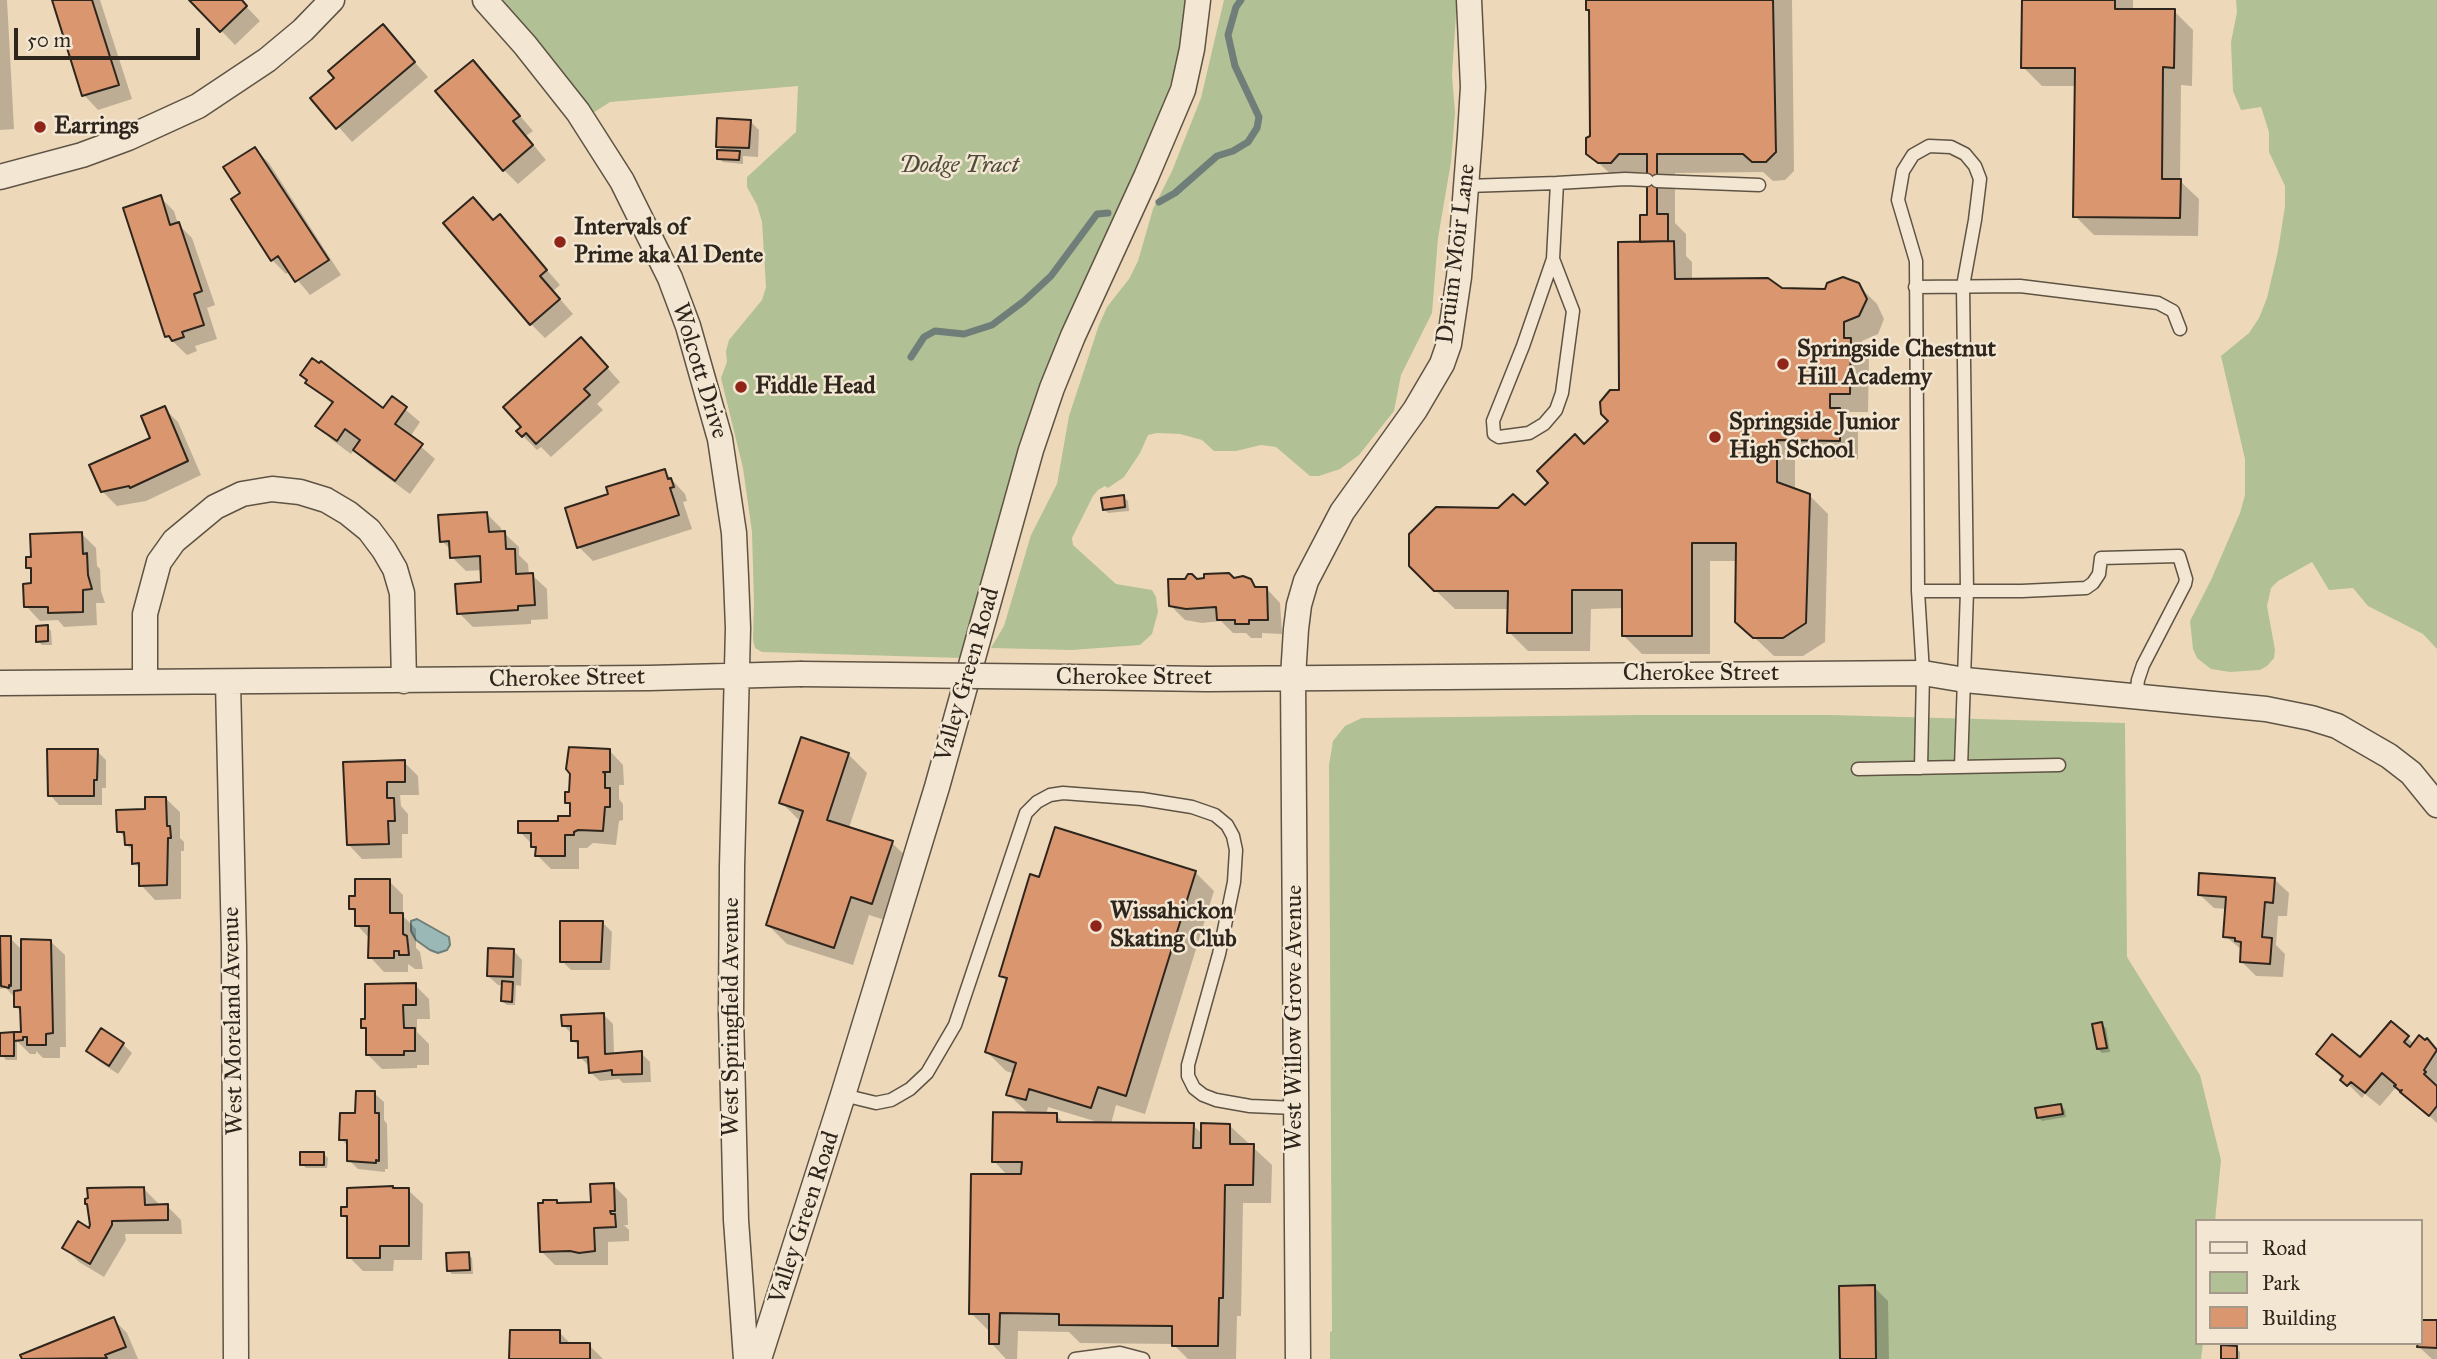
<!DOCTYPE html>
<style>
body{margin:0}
#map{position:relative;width:2437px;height:1359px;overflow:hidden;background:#edd9ba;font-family:"IM FELL Great Primer",serif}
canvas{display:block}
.legend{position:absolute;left:2195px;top:1219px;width:228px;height:126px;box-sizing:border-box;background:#f3e6d2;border:2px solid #a4998a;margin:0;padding:9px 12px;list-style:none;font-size:21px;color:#2e261d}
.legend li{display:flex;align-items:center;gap:14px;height:35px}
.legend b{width:35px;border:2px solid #a4998a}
.scale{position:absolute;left:14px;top:28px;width:186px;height:32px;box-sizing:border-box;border:4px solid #2e261d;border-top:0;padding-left:9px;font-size:21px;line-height:24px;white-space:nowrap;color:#2e261d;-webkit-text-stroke:5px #f3e6d2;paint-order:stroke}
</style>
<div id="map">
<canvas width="2437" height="1359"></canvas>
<ul class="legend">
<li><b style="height:9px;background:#f3e6d2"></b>Road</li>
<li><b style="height:19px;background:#b2c095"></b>Park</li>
<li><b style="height:19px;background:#d9966f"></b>Building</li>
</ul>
<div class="scale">50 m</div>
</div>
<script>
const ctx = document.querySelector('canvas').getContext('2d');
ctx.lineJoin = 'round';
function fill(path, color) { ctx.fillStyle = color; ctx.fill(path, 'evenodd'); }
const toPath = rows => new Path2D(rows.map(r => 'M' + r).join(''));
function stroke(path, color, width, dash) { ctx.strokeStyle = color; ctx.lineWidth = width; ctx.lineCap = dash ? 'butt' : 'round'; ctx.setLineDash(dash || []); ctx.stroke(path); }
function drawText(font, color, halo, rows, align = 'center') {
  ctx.font = font + ' "IM FELL Great Primer",serif'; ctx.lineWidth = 5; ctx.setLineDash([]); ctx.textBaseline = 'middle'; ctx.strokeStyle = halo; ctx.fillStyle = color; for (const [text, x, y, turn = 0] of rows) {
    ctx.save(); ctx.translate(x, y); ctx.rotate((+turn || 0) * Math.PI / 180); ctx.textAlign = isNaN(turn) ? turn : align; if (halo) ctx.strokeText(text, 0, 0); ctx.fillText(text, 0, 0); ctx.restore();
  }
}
fill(toPath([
 [503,0,1186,0,1182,43,1165,103,962,658,762,652,755,648,753,640,754,602,752,532,743,468,721,378,727,362,726,351,729,340,762,300,766,287,762,222,757,205,747,187,747,177,796,132,798,86,610,102,593,113,564,73],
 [1224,0,1457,0,1452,75,1455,113,1451,162,1438,238,1432,313,1401,375,1394,411,1359,455,1340,469,1319,476,1310,476,1276,447,1261,445,1236,451,1214,451,1202,440,1180,434,1157,433,1148,435,1140,453,1124,477,1108,488,1105,486,1098,490,1093,496,1072,538,1073,545,1116,584,1152,590,1156,597,1158,612,1152,634,1140,645,1072,650,991,648,1004,626,1031,535,1057,484,1069,416,1099,325,1107,307,1129,279,1138,261,1153,209,1172,171,1201,98],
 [2236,0,2437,0,2437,649,2423,634,2368,606,2353,588,2329,590,2312,562,2278,581,2271,588,2267,606,2275,650,2274,658,2267,666,2260,670,2230,672,2211,669,2197,658,2193,649,2190,621,2211,580,2240,513,2245,495,2245,459,2221,356,2249,333,2259,318,2267,298,2278,251,2285,206,2285,186,2269,152,2269,132,2261,107,2241,110,2233,91,2231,42,2237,12],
 [1640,715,1831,715,2125,723,2127,957,2200,1075,2221,1160,2215,1221,2197,1221,2197,1343,2203,1343,2201,1359,1330,1359,1330,1332,1332,1331,1329,765,1333,741,1345,726,1362,718]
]), '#b2c095');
const water = toPath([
 [417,919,449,937,450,945,447,950,438,953,430,950,416,940,411,931,411,921,417,919]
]);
fill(water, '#9ab9b6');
stroke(water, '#6f7e79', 2);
fill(toPath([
 [0,0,7,0,14,129,0,130],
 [54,0,100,0,132,99,98,110,84,95],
 [192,0,240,0,260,21,235,45],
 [1587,0,1792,0,1794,171,1785,180,1773,181,1763,172,1675,173,1675,223,1686,234,1686,256,1692,262,1692,281,1781,290,1826,290,1858,285,1877,304,1884,319,1878,334,1862,341,1862,351,1869,358,1868,412,1848,412,1848,418,1858,428,1858,459,1795,458,1795,490,1809,495,1828,514,1825,642,1803,656,1774,656,1737,621,1737,561,1710,561,1710,654,1642,654,1623,635,1624,608,1591,609,1590,651,1528,651,1509,632,1509,609,1455,609,1410,566,1525,508,1610,421,1621,392,1642,243,1649,217,1648,172,1638,172,1630,181,1618,181,1588,153,1591,137,1591,13,1587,10],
 [2024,0,2133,0,2133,11,2174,11,2193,30,2192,86,2181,85,2180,181,2199,199,2198,236,2094,235,2075,216,2076,86,2042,86,2023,67],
 [383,27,428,77,352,142,313,98,336,79],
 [486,76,533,131,526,136,546,160,518,184,504,170],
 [750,121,759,130,758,157,743,156,743,164,723,162,718,158,724,152,718,146],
 [255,149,269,163,341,275,310,295,290,271,286,274,272,260,242,194],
 [160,197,174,211,178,224,192,238,215,305,207,308,217,339,195,346,197,351,187,355,167,336],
 [494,222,513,231,560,285,553,291,573,314,545,338,531,324],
 [595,354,620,382,597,404,603,410,551,457,541,447,537,450,518,431],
 [308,382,384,410,392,398,420,422,410,437,435,459,410,494,369,464,354,450,351,454,332,440,318,426,333,405],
 [164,408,178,422,201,475,146,501,117,506,102,491,153,439],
 [664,471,685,494,687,501,683,502,692,529,593,561,579,547,610,495],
 [1123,497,1128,501,1129,511,1108,513,1104,509],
 [487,514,501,528,501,533,504,533,519,547,519,555,528,564,529,575,532,575,547,589,548,619,531,620,531,624,473,627,459,613,483,584,483,570,466,571,452,557,451,550,442,541],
 [82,534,96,548,97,566,100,569,101,591,105,603,96,603,97,625,64,627,58,620,40,621,26,606,33,585,33,572,28,568,33,558],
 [1197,580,1250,581,1258,589,1266,588,1280,603,1282,634,1262,633,1262,638,1251,638,1246,633,1233,633,1221,621,1202,623,1185,620,1171,606],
 [47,626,51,631,52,645,42,645,38,641],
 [609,750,623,765,624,785,619,785,619,799,623,804,623,820,619,821,616,845,593,843,587,848,579,848,579,869,551,869,537,855,537,851,532,844,520,832,559,823,571,818,571,807,567,802,571,794],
 [97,751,106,760,106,788,102,788,102,805,59,805,50,795],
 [848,754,867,773,849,828,892,843,911,861,891,922,869,915,853,965,787,944,768,925,800,821,781,802],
 [404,762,418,776,419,795,400,795,401,806,408,814,408,834,402,834,402,858,362,859,348,844,345,763],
 [165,798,180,812,180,838,184,842,184,851,181,851,181,899,155,900,141,885,141,870,134,863,134,852,127,845,126,839,119,831],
 [1195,872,1214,891,1145,1114,1116,1105,1111,1124,1193,1125,1203,1135,1229,1125,1272,1165,1271,1203,1243,1203,1241,1316,1237,1316,1236,1359,1188,1359,1173,1344,1080,1343,1069,1332,1018,1331,1017,1359,1006,1359,991,1343,990,1332,971,1313,1008,1176,994,1161,1029,1114,1008,1094,1015,1074,1006,1071,987,1052,1007,982,1001,975,1041,879],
 [1048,1107,1101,1123,1065,1124,1056,1115,1046,1115],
 [2274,879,2289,893,2287,916,2278,916,2276,945,2285,954,2283,977,2256,976,2241,961,2242,950,2225,936,2227,909,2214,908,2199,894],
 [389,881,403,895,403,916,416,929,416,948,420,952,423,969,415,969,408,964,408,972,384,972,370,957,370,939,357,925,357,914,351,908,357,898],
 [602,922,612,932,610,970,571,970,562,961],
 [0,938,10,938,22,950,50,941,65,955,66,1047,60,1047,60,1058,43,1058,36,1051,36,1054,30,1054,17,1041,17,1060,6,1060,2,1055,1,1034,22,1034,22,1013,15,1006,15,998,6,988,0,989],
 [513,950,522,960,521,986,516,985,515,1005,507,1005,502,1001,504,985,498,985,488,976],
 [415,985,429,999,430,1019,417,1019,417,1032,429,1044,429,1065,417,1065,417,1068,382,1069,368,1055,367,1031,363,1027,367,1021],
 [604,1015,613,1024,614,1054,641,1053,650,1062,651,1082,623,1083,619,1079,600,1081,590,1072,589,1066,580,1057,580,1048,573,1040,573,1035,563,1025],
 [2391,1023,2414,1044,2432,1045,2437,1049,2437,1123,2397,1086,2380,1106,2365,1094,2362,1098,2318,1054,2360,1060],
 [2101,1024,2106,1028,2110,1052,2102,1053,2098,1049],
 [123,1044,132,1053,118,1074,97,1060,88,1051],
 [374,1093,384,1102,384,1120,387,1124,388,1169,385,1169,385,1172,358,1169,349,1160,349,1147,341,1139],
 [2061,1105,2065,1110,2066,1117,2042,1121,2038,1117],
 [324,1154,328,1158,327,1168,306,1168,302,1164],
 [613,1185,627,1199,628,1225,624,1225,629,1230,629,1241,608,1242,608,1265,555,1265,541,1251,556,1201,560,1205,593,1204],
 [144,1189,158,1203,158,1206,167,1206,181,1220,182,1234,125,1234,126,1240,104,1277,79,1262,65,1248],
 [408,1190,423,1204,422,1260,394,1260,393,1271,363,1271,349,1257,349,1222,343,1215],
 [468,1254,472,1258,473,1274,452,1274,448,1270],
 [1874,1287,1888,1301,1889,1359,1841,1359],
 [113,1319,127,1333,138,1359,24,1359,22,1356],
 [2437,1322,2437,1359,2432,1359,2419,1347],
 [559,1332,572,1345,589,1345,603,1359,511,1359],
 [2236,1348,2240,1352,2240,1359,2223,1359]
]), '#0003');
stroke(toPath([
 [1159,202,1175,193,1217,156,1233,151,1248,142,1257,128,1259,117,1235,66,1228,35,1236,7,1241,0],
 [911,357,924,337,935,331,964,334,992,325,1024,301,1051,276,1097,214,1108,213]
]), '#6f7e79', 7);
const building = toPath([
 [52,0,92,0,119,85,82,96,52,0],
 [189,0,242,0,247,6,220,32,189,0],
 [1586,0,1773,0,1776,152,1766,162,1752,162,1743,154,1657,154,1657,214,1668,214,1668,241,1640,242,1640,215,1647,215,1647,154,1619,154,1611,163,1598,163,1586,154,1586,138,1590,136,1589,10,1586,10,1586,0],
 [2022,0,2115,0,2115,9,2175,9,2174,68,2163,67,2162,179,2181,179,2180,218,2073,217,2075,68,2021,68,2022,0],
 [383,24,415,62,336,129,310,98,334,78,328,71,383,24],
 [473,60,520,116,513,121,533,145,503,171,435,91,473,60],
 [717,118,751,120,749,148,716,147,717,118],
 [255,147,329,260,295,282,278,256,271,261,231,199,240,193,223,167,255,147],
 [717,150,740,151,739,160,717,159,717,150],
 [161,195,170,225,179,222,202,291,194,294,204,325,182,332,184,337,172,341,169,336,165,337,123,208,161,195],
 [473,197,493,220,500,214,547,270,540,276,560,299,530,325,443,223,473,197],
 [1674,241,1675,279,1768,278,1782,288,1825,289,1827,283,1843,277,1859,283,1867,299,1859,316,1844,322,1844,338,1851,338,1850,394,1830,394,1830,408,1840,408,1840,441,1777,440,1777,482,1810,494,1806,623,1783,638,1753,638,1735,622,1736,543,1692,543,1692,636,1622,636,1622,590,1572,590,1572,633,1507,633,1508,591,1434,591,1409,566,1409,534,1436,507,1498,508,1513,494,1525,505,1548,483,1537,471,1575,434,1584,444,1608,421,1601,414,1600,402,1610,390,1619,390,1618,242,1674,241],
 [581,337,608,367,584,389,590,395,536,444,526,433,522,437,516,431,521,427,503,407,581,337],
 [312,358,319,363,321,361,383,408,392,396,407,407,395,424,423,444,395,481,353,450,360,440,345,429,337,441,315,426,333,402,305,383,307,380,300,375,312,358],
 [165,406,188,461,130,488,129,486,101,492,89,465,150,438,141,416,165,406],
 [665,469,668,479,671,478,674,487,670,488,679,515,577,548,565,508,608,494,606,487,665,469],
 [1124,495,1125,507,1103,510,1101,498,1124,495],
 [487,512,489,532,505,531,506,549,515,549,516,574,533,573,535,605,518,606,518,610,457,614,455,584,481,582,480,556,450,558,449,541,440,542,438,515,487,512],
 [82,532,83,554,87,553,88,575,92,589,83,590,83,612,48,613,48,607,24,607,23,584,31,583,31,568,26,568,26,557,31,557,30,534,82,532],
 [1229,573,1234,578,1243,576,1251,579,1255,587,1267,587,1268,620,1249,620,1249,624,1235,624,1235,620,1217,620,1216,607,1186,609,1169,606,1168,579,1185,579,1188,574,1192,574,1197,579,1204,578,1204,574,1229,573],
 [48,625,48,641,36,642,36,626,48,625],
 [801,737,849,753,827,820,893,841,872,904,851,897,834,948,766,925,803,811,779,803,801,737],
 [569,747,610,749,610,772,603,772,605,773,605,788,610,788,610,807,605,807,603,831,578,830,574,832,574,835,565,835,565,856,535,856,536,847,531,847,531,833,518,833,518,821,558,821,558,816,570,816,570,803,565,803,565,792,569,792,570,774,566,769,569,747],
 [47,749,98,749,97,780,94,780,94,796,48,796,47,749],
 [405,760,405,782,387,782,387,798,394,798,395,821,388,821,389,844,347,845,343,762,405,760],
 [145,797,166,797,167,826,170,826,171,838,168,838,167,885,139,886,139,863,132,864,132,845,125,845,124,832,117,832,116,810,145,809,145,797],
 [1055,827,1196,871,1126,1096,1098,1087,1091,1108,1029,1089,1026,1100,1006,1095,1016,1063,985,1052,1007,978,999,976,1030,874,1039,877,1055,827],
 [2199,873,2275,878,2273,903,2265,902,2262,937,2272,938,2270,964,2240,962,2241,942,2235,941,2235,938,2223,937,2226,897,2198,895,2199,873],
 [355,879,390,879,390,913,403,913,403,934,407,936,409,955,399,955,399,951,394,951,394,958,368,958,369,926,355,926,355,909,349,909,349,896,355,896,355,879],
 [560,921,603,921,601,962,560,962,560,921],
 [0,936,11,936,11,986,9,985,9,988,1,986,0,936],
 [21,939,51,940,53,1033,46,1034,46,1045,27,1045,27,1037,23,1037,23,1040,14,1041,14,1032,21,1032,20,1007,14,1007,14,991,21,990,21,939],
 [488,948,514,949,513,977,487,976,488,948],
 [502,981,513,982,512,1002,501,1001,502,981],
 [416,983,416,1005,403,1005,404,1028,415,1028,415,1051,404,1051,404,1055,366,1055,366,1028,361,1028,361,1019,365,1019,365,984,416,983],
 [604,1013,605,1054,642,1051,642,1074,612,1075,612,1070,589,1073,588,1057,578,1058,578,1041,571,1041,571,1026,562,1026,561,1015,604,1013],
 [2391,1021,2409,1036,2404,1042,2410,1047,2419,1035,2425,1040,2427,1038,2437,1050,2424,1070,2426,1072,2424,1074,2437,1086,2437,1106,2429,1116,2400,1092,2402,1090,2400,1091,2394,1086,2396,1085,2382,1073,2365,1093,2351,1082,2347,1086,2340,1080,2343,1076,2316,1054,2332,1034,2360,1057,2391,1021],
 [2102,1022,2107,1048,2097,1049,2092,1024,2102,1022],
 [101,1028,124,1043,109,1066,86,1051,101,1028],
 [14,1032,14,1056,0,1056,0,1033,14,1032],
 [356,1091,375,1091,375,1113,379,1113,379,1161,376,1160,376,1163,347,1161,347,1140,339,1140,340,1113,355,1113,356,1091],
 [2061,1104,2063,1114,2037,1118,2035,1108,2061,1104],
 [993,1112,1057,1113,1057,1122,1194,1123,1193,1148,1201,1148,1201,1123,1230,1124,1230,1144,1254,1144,1253,1185,1225,1185,1223,1298,1219,1298,1218,1346,1172,1346,1172,1326,1059,1325,1059,1314,1000,1313,999,1344,989,1344,989,1314,969,1314,971,1174,1021,1174,1022,1162,992,1162,993,1112],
 [300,1152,324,1152,324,1165,300,1165,300,1152],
 [614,1183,615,1211,610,1211,611,1214,615,1214,616,1227,594,1228,595,1251,579,1253,570,1251,540,1252,538,1203,543,1203,543,1200,557,1200,557,1203,591,1202,590,1184,614,1183],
 [393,1186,393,1188,409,1188,409,1246,380,1246,380,1258,347,1258,347,1216,341,1216,341,1207,347,1207,347,1188,393,1186],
 [144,1187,145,1205,168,1204,168,1220,112,1221,112,1225,90,1264,62,1248,78,1221,89,1228,90,1225,87,1204,85,1204,85,1199,88,1198,87,1188,144,1187],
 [469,1252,470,1270,447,1271,446,1253,469,1252],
 [1875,1285,1876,1359,1840,1359,1839,1286,1875,1285],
 [114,1317,126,1347,105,1355,107,1358,22,1359,20,1355,114,1317],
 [2421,1320,2437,1320,2437,1348,2417,1347,2418,1343,2421,1343,2421,1320],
 [510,1330,560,1330,560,1343,590,1343,590,1359,509,1359,510,1330],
 [2221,1345,2237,1346,2237,1359,2221,1359,2221,1345]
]);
fill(building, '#d9966f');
stroke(building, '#2e261d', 2);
const lane = toPath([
 [1657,181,1759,185],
 [1557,183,1625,179,1647,180],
 [1467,186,1557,183,1553,259,1573,311,1562,393,1556,410,1544,424,1529,433,1499,437,1494,434,1493,421,1523,346,1553,259],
 [1915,287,2020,286,2158,303,2173,311,2180,329],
 [1918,591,2022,591,2086,588,2093,583,2099,574,2101,558,2179,556,2186,579,2185,584,2143,665,2138,680,2136,697],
 [1921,768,1923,673,1918,591,1916,261,1898,200,1903,171,1913,155,1929,146,1951,147,1965,154,1975,166,1980,179,1975,220,1963,286,1967,591,1961,767],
 [1858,769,2059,765],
 [843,1095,876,1103,891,1100,910,1089,927,1073,955,1025,1026,813,1037,802,1050,795,1063,793,1142,799,1192,807,1215,815,1227,825,1233,836,1236,850,1234,882,1219,954,1188,1065,1188,1076,1194,1088,1203,1095,1216,1100,1250,1106,1295,1108],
 [1075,1359,1120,1353,1143,1359]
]);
const street = toPath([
 [485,0,525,45,578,112,622,181,670,278,688,326,720,439,734,533,736,577,738,628,732,867,731,1014,736,1220,746,1359],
 [0,177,82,155,128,138,198,106,267,60,303,30,332,0],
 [1071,677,1207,679,1923,673,1965,680,2266,709,2311,718,2337,726,2389,756,2411,773,2437,805],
 [145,682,145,614,159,562,174,541,215,507,242,494,272,489,300,492,326,500,348,513,369,530,384,550,395,569,402,593,404,681],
 [228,682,234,946,236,1359],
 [0,683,649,678,800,674],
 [759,1359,843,1095,937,787,1031,450,1052,388,1073,336,1146,177,1183,90,1192,49,1198,0],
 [1298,1359,1293,677,1296,629,1299,605,1306,581,1342,512,1415,410,1442,364,1449,344,1459,277,1470,135,1473,87,1469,0]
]);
stroke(lane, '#5e5344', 15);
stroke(street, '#5e5344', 27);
stroke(lane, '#f3e6d2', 12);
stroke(street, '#f3e6d2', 24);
const streetBridge = toPath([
 [800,674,1071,677]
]);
stroke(streetBridge, '#5e5344', 27, []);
stroke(streetBridge, '#f3e6d2', 24);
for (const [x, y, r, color] of [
 [40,127,7,"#8f2418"],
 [560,242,7,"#8f2418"],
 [1783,364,7,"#8f2418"],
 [741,387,7,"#8f2418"],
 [1715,437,7,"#8f2418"],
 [1096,926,7,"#8f2418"]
]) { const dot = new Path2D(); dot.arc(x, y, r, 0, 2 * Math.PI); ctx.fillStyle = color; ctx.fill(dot); stroke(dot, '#f3e6d2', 2.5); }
drawText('bold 24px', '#2e261d', '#f3e6d2', [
 ["Earrings",54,127],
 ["Intervals of",574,228],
 ["Prime aka Al Dente",574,256],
 ["Springside Chestnut",1797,350],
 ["Hill Academy",1797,378],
 ["Fiddle Head",755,387],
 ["Springside Junior",1729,423],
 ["High School",1729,451],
 ["Wissahickon",1110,912],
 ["Skating Club",1110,940]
], 'left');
drawText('italic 24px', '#4f4c3b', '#f3e6d2', [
 ["Dodge Tract",959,166]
]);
drawText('24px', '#2e261d', '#f3e6d2', [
 ["Druim Moir Lane",1457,254,-83],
 ["Wolcott Drive",699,371,73],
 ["Cherokee Street",1701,674],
 ["Valley Green Road",968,675,-74],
 ["Cherokee Street",1134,678],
 ["Cherokee Street",567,679,-1],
 ["West Springfield Avenue",732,1017,-90],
 ["West Willow Grove Avenue",1295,1018,-90],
 ["West Moreland Avenue",234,1021,-91],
 ["Valley Green Road",805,1218,-72]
]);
</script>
